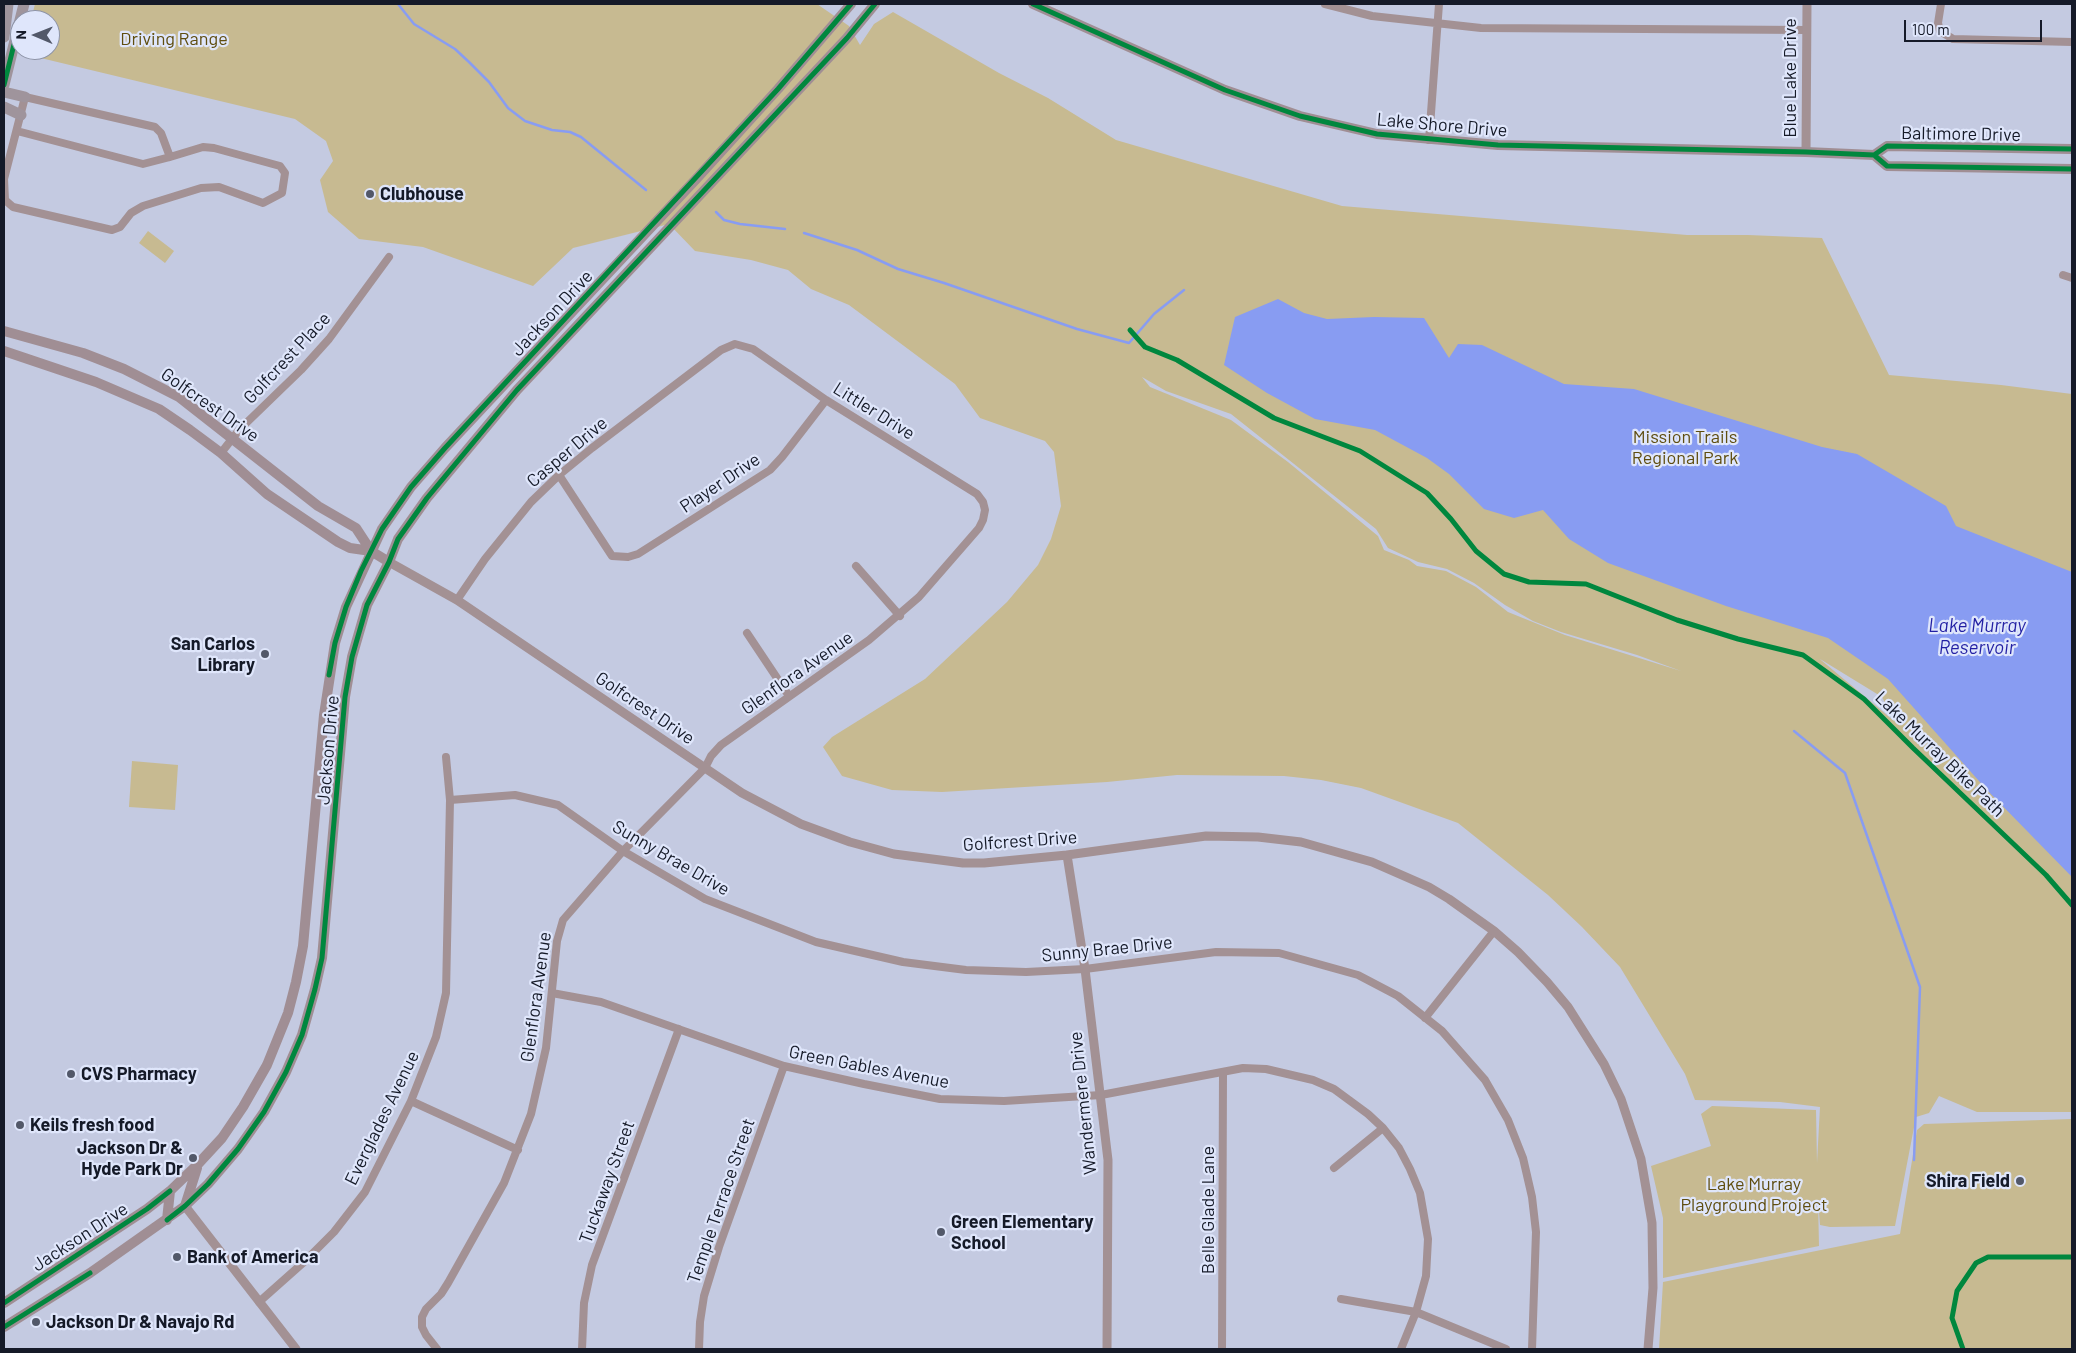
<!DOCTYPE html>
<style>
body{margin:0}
#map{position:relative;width:2076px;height:1353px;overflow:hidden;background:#c4cae1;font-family:Barlow,sans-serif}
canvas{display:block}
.frame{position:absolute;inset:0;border:5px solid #151a28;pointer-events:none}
.north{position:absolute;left:10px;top:10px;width:50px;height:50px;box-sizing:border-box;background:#dfe6fb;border:1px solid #8e94a7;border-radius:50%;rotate:271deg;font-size:14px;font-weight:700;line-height:20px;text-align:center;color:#151a28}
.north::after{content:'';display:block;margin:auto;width:18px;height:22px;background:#525869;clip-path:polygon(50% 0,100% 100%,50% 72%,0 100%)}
.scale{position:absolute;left:1904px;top:20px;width:138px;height:22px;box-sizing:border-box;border:2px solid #151a28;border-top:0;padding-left:6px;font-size:15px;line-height:18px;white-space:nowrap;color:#151a28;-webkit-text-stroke:4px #dfe6fb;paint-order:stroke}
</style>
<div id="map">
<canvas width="2076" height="1353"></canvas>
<div class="frame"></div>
<div class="north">N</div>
<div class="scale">100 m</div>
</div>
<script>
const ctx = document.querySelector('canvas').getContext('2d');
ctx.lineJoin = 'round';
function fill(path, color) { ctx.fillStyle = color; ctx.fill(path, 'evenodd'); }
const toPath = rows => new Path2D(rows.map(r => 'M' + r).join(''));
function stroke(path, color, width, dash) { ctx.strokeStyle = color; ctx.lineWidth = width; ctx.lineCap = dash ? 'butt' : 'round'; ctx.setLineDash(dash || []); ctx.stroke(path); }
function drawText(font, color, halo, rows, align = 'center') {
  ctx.font = font + ' Barlow,sans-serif'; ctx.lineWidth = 4.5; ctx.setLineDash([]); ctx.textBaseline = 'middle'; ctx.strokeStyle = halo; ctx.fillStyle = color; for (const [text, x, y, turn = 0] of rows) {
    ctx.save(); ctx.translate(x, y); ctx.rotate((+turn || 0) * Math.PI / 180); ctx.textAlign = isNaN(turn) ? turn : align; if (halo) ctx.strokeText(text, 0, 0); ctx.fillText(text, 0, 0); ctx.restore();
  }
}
fill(toPath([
 [35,4,817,4,849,26,860,45,874,24,893,12,999,73,1048,98,1116,140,1342,206,1687,235,1748,235,1822,238,1889,375,2001,385,2072,394,2072,1112,1977,1112,1939,1096,1929,1113,1916,1117,1895,1226,1830,1227,1820,1225,1818,1200,1819,1246,1663,1278,1663,1218,1651,1166,1711,1146,1701,1114,1712,1106,1816,1110,1817,1163,1820,1107,1780,1102,1695,1100,1685,1074,1620,967,1582,927,1548,895,1458,823,1361,788,1321,780,1284,776,1177,775,1107,782,942,792,892,790,842,776,823,747,832,737,925,679,1007,602,1038,565,1051,539,1061,506,1054,452,1045,441,980,418,955,384,849,305,811,289,788,270,751,260,695,251,669,224,573,248,533,286,423,247,359,239,328,212,320,180,333,161,326,141,295,119,24,54,25,50,50,50,50,20,31,20],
 [1142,377,1166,391,1231,414,1376,529,1388,548,1418,562,1447,569,1474,583,1505,605,1533,621,1561,632,1637,655,1681,671,1565,635,1508,612,1476,587,1446,571,1417,566,1409,560,1384,550,1378,536,1288,462,1231,420,1150,387],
 [1820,659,1882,697,1894,721,1821,660],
 [148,231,174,251,165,263,139,243],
 [132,761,178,765,175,810,129,807],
 [2072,1119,2072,1349,1659,1349,1663,1282,1900,1234,1917,1130,1924,1124]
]), '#c7ba91');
fill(toPath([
 [1278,299,1304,313,1327,319,1374,317,1424,318,1449,358,1458,344,1482,345,1564,384,1634,389,1822,447,1857,454,1946,506,1956,526,2072,572,2072,877,1987,790,1888,679,1828,638,1726,606,1608,563,1569,539,1543,510,1514,518,1484,509,1449,474,1427,458,1375,430,1315,419,1267,393,1224,365,1235,317]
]), '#889cf2');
stroke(toPath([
 [398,4,414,24,455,49,469,62,489,82,508,108,525,121,552,130,570,132,581,137,646,190],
 [716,212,724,220,740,224,785,229],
 [804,233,857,250,898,269,944,283,1077,329,1129,343,1154,314,1184,290],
 [1794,731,1845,773,1920,987,1914,1160]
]), '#889cf2', 2.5);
stroke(toPath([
 [1325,4,1372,16,1481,28,1807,30],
 [1941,4,1938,23,1940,31,1953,39,2072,42],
 [17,131,143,164,170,157,203,147,214,148,280,166,285,173,282,193,263,203,219,187,201,188,143,206,131,213,120,227,112,230,13,207,5,200,4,179,25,97,155,127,161,133,170,157],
 [1429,140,1439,4],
 [2063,275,2072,278],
 [221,453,239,430,301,370,329,339,389,257],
 [559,475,612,556,628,557,638,554,770,470,782,457,826,400],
 [856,566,900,616],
 [747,633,789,696],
 [450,800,515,795,558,805,623,851,705,899,816,942,903,962,966,970,1026,972,1085,969,1216,952,1279,953,1358,975,1398,996,1442,1031,1485,1080,1508,1120,1523,1158,1532,1197,1536,1232,1532,1349],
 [552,993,601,1002,784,1066,864,1084,940,1099,1004,1101,1101,1095,1243,1068,1266,1069,1313,1080,1334,1089,1368,1114,1383,1128,1399,1148,1410,1169,1420,1193,1428,1239,1426,1276,1416,1312,1401,1349],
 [1425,1018,1494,931],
 [411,1101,518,1150],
 [1334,1168,1383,1128],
 [1341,1299,1416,1312,1506,1349],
 [259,1302,304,1262,334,1232,365,1192,411,1101,436,1037,446,993,450,800,446,757],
 [437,1349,426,1335,422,1327,422,1317,426,1309,441,1294,448,1283,504,1183,531,1114,546,1048,557,941,563,920,623,851,705,768,711,756,721,745,869,640,919,597,979,528,983,520,985,510,983,502,977,494,826,400,753,349,735,344,721,350,592,448,559,475,531,502,485,559,457,600],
 [582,1349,584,1303,592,1265,679,1029],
 [699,1349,700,1322,704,1296,719,1247,784,1066],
 [1222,1349,1223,1072]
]), '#a39194', 8);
stroke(toPath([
 [1806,152,1807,4],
 [389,562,457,600,742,793,801,824,850,842,894,854,963,863,984,863,1067,855,1206,836,1258,837,1301,842,1372,862,1429,887,1449,899,1494,931,1518,952,1547,982,1568,1007,1604,1064,1621,1099,1641,1159,1652,1223,1653,1288,1648,1349],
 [1067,855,1085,969,1108,1160,1107,1349],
 [185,1206,296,1349]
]), '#a39194', 9);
stroke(toPath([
 [1033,4,1225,90,1300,116,1377,134,1498,145,1806,152,1874,155],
 [1874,155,1887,166,2072,169],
 [1874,155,1887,146,2072,149],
 [4,331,83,353,124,369,179,397,318,506,356,528,371,551],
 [4,351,96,382,159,409,190,430,221,453,267,494,338,542,350,548,371,551,389,562],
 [185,1206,197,1168],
 [167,1220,170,1191],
 [4,1303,147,1209,170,1191,198,1164,222,1138,243,1107,267,1065,288,1013,296,982,303,946,324,715,335,643,346,607,382,529,411,487,445,448,698,177,778,89,851,4],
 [4,1327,90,1273,185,1206,208,1184,238,1149,264,1112,286,1072,302,1035,315,989,322,958,345,697,352,657,367,605,389,562,398,539,427,498,517,390,847,38,875,4]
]), '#a08e94', 10);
stroke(toPath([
 [20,20,24,4],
 [4,37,8,4],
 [4,85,20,20],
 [4,92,25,97],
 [4,107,21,115]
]), '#9f949c', 11);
stroke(toPath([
 [1033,4,1225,90,1300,116,1377,134,1498,145,1806,152,1874,155],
 [4,85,20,20],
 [1874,155,1887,166,2072,169],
 [1874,155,1887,146,2072,149],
 [1130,330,1145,347,1177,360,1274,418,1360,451,1427,493,1451,519,1476,551,1504,574,1529,582,1586,584,1677,620,1738,639,1803,655,1864,699,1913,748,2046,875,2072,905],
 [329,675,335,643,346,607,361,571,382,529,411,487,445,448,778,89,851,4],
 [167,1220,185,1206,208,1184,238,1149,264,1112,286,1072,302,1035,315,989,322,958,345,697,352,657,367,605,389,562,398,539,427,498,517,390,847,38,875,4],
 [4,1303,147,1209,170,1191],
 [4,1327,90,1273],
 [1963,1349,1952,1318,1957,1291,1976,1263,1988,1257,2072,1257]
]), '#00873e', 5);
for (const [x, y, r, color] of [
 [370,194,5,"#525869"],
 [265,654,5,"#525869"],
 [71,1074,5,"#525869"],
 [20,1125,5,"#525869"],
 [193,1158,5,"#525869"],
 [2020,1181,5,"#525869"],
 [941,1232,5,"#525869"],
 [177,1257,5,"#525869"],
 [36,1322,5,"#525869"]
]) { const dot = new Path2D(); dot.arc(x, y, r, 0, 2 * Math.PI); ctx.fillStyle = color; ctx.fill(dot); stroke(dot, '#dfe6fb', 2); }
drawText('18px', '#5f4d0f', '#dfe6fb', [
 ["Driving Range",174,39],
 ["Mission Trails",1685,437],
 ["Regional Park",1685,458],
 ["Lake Murray",1754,1184],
 ["Playground Project",1754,1205]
]);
drawText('18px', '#151a28', '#dfe6fb', [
 ["Blue Lake Drive",1790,78,-90],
 ["Lake Shore Drive",1442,125,5],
 ["Baltimore Drive",1961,134,1],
 ["Jackson Drive",552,313,-47],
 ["Golfcrest Place",287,358,-47],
 ["Golfcrest Drive",210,405,35],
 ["Littler Drive",874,411,32],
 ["Casper Drive",567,452,-40],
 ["Player Drive",720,483,-34],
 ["Glenflora Avenue",797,673,-35],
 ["Golfcrest Drive",645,708,34],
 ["Jackson Drive",328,750,-85],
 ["Lake Murray Bike Path",1940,754,44],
 ["Golfcrest Drive",1020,841,-4],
 ["Sunny Brae Drive",671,858,30],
 ["Sunny Brae Drive",1107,949,-6],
 ["Glenflora Avenue",536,997,-82],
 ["Green Gables Avenue",869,1067,11],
 ["Wandermere Drive",1083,1103,-96],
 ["Everglades Avenue",382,1118,-64],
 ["Tuckaway Street",607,1182,-70],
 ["Temple Terrace Street",721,1201,-71],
 ["Belle Glade Lane",1208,1210,-90],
 ["Jackson Drive",80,1237,-33]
]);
drawText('bold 18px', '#151a28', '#dfe6fb', [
 ["Clubhouse",380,194],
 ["San Carlos",255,644,"right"],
 ["Library",255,665,"right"],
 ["CVS Pharmacy",81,1074],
 ["Keils fresh food",30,1125],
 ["Jackson Dr &",183,1148,"right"],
 ["Hyde Park Dr",183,1169,"right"],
 ["Shira Field",2010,1181,"right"],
 ["Green Elementary",951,1222],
 ["School",951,1243],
 ["Bank of America",187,1257],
 ["Jackson Dr & Navajo Rd",46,1322]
], 'left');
drawText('italic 19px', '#221fa3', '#dfe6fb', [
 ["Lake Murray",1977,626],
 ["Reservoir",1977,648]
]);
</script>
